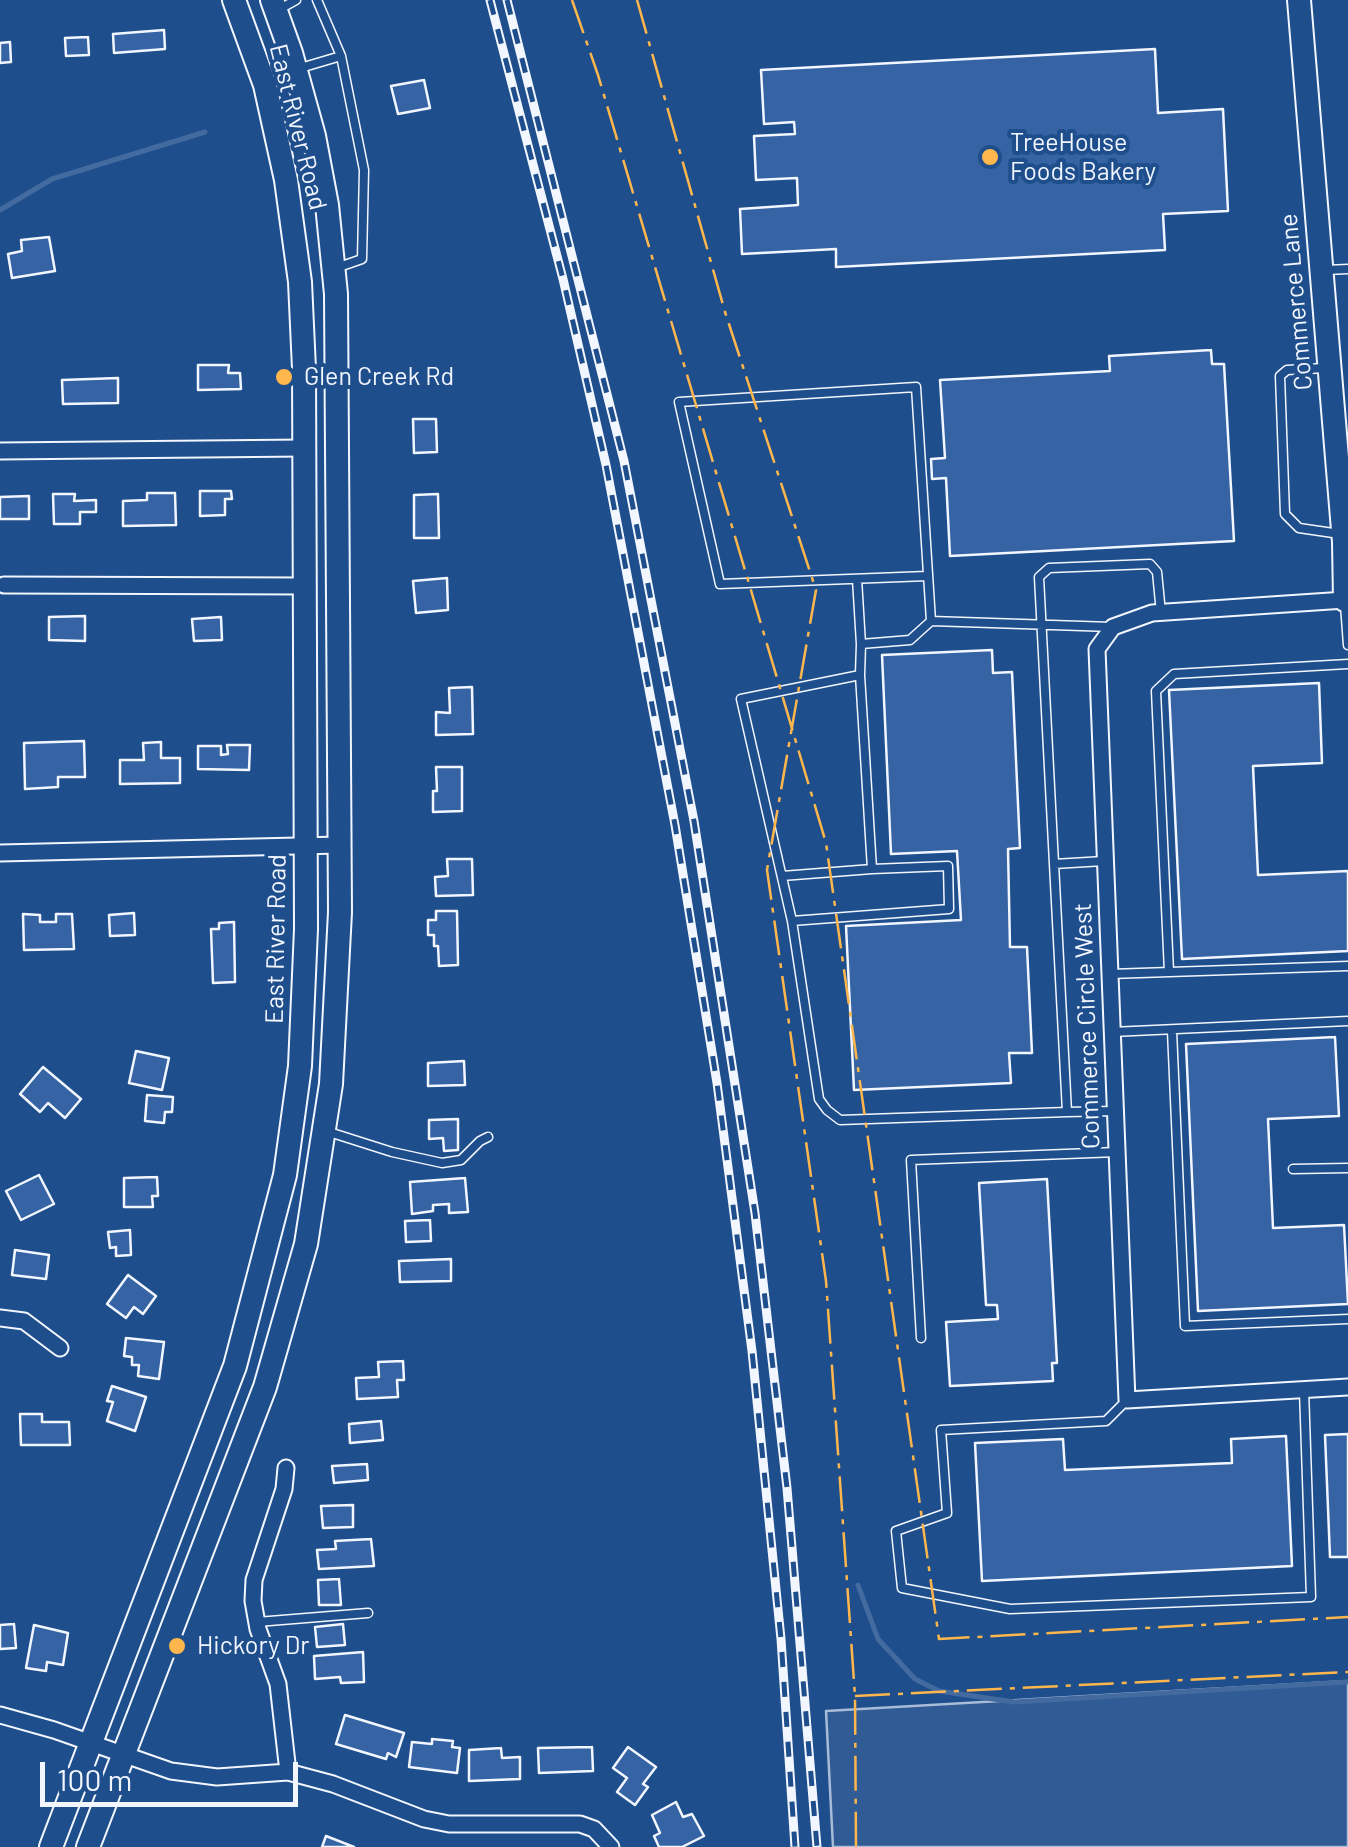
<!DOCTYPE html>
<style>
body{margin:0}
#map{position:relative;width:1348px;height:1847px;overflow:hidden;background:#1f4e8c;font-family:Barlow,sans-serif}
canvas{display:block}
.scale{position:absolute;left:40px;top:1762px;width:258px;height:45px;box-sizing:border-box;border:5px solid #f2f6ff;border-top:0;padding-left:12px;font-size:30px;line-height:35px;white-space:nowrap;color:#f2f6ff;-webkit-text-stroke:8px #1f4e8c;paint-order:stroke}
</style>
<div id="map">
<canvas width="1348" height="1847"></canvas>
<div class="scale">100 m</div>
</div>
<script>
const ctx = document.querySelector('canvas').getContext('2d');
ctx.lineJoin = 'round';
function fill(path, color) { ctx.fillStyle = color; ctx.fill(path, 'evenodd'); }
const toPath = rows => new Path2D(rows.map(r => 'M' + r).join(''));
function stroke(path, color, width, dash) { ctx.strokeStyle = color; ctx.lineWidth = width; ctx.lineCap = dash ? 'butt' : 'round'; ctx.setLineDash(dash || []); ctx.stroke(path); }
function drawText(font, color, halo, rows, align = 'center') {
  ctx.font = font + ' Barlow,sans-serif'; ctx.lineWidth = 8; ctx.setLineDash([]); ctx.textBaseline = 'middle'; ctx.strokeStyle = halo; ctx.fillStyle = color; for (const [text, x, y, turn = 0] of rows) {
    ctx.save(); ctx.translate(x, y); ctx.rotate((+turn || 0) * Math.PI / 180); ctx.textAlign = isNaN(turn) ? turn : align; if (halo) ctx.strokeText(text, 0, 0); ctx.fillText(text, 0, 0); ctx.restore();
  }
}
const green = toPath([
 [1348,1681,1348,1847,833,1847,826,1711,1348,1681]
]);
fill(green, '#305b95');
stroke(green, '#a8bbd7', 2.5);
stroke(toPath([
 [0,210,52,179,205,132],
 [858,1585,878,1639,915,1679,939,1691,1014,1702,1348,1682]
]), '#446ba0', 5);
const building = toPath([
 [164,30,165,49,114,53,113,34,164,30],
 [88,37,89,55,66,56,65,38,88,37],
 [10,42,11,62,0,63,0,43,10,42],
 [1155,49,1158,113,1223,109,1228,211,1163,214,1165,250,836,267,836,249,742,254,740,209,798,205,797,178,756,180,754,136,795,134,794,122,764,124,761,70,1155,49],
 [424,80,430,108,398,114,391,86,424,80],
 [49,237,55,271,12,278,8,254,22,251,21,240,49,237],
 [1211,350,1212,364,1224,364,1234,541,950,556,946,478,932,479,931,459,945,458,940,380,1110,371,1109,356,1211,350],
 [198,365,229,365,228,373,240,373,241,389,198,390,198,365],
 [118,378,118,403,63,404,62,380,118,378],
 [413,419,436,419,437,452,414,453,413,419],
 [200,491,231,491,232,499,225,499,225,515,200,516,200,491],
 [147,493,175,493,176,525,123,526,123,501,147,500,147,493],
 [53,494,75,494,74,501,96,500,96,512,80,512,80,524,54,524,53,494],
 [438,494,439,538,414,538,414,495,438,494],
 [29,496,29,519,0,519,0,497,29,496],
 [447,578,448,610,416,613,413,581,447,578],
 [85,616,85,641,49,640,49,617,85,616],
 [221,617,222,640,194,641,192,619,221,617],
 [992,650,993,673,1012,672,1020,848,1008,849,1010,947,1027,947,1032,1053,1009,1053,1011,1083,854,1090,846,926,961,920,957,851,891,854,882,655,992,650],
 [1319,683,1322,763,1253,766,1258,875,1348,871,1348,951,1182,959,1169,690,1319,683],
 [472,687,473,734,436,735,436,712,450,713,449,688,472,687],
 [84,741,85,777,58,777,58,787,25,789,24,743,84,741],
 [161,742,161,758,180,758,180,783,120,784,120,760,144,760,143,743,161,742],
 [227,745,250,745,249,770,198,769,198,746,221,746,221,755,228,754,227,745],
 [436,767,462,767,462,811,433,812,433,791,437,791,436,767],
 [447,859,472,859,473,895,436,896,435,877,448,876,447,859],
 [436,911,457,911,458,965,439,966,438,946,434,946,434,935,428,935,428,920,436,920,436,911],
 [134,913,135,935,110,936,109,915,134,913],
 [23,914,40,915,40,922,56,922,56,914,72,914,74,949,24,950,23,914],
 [234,922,235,982,213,983,211,929,219,929,219,923,234,922],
 [1335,1037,1339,1116,1268,1119,1273,1228,1344,1225,1348,1304,1198,1311,1186,1044,1335,1037],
 [136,1051,169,1058,162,1090,129,1083,136,1051],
 [464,1061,465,1085,428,1086,428,1063,464,1061],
 [43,1067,81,1099,65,1118,48,1103,40,1112,20,1094,43,1067],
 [147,1095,173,1097,172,1112,165,1112,164,1123,145,1121,147,1095],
 [458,1119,458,1150,444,1151,443,1138,429,1139,429,1120,458,1119],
 [39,1175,54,1204,21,1220,6,1191,39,1175],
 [157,1177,158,1196,152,1196,153,1207,124,1207,124,1178,157,1177],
 [465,1178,468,1212,449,1213,449,1204,433,1205,433,1211,412,1214,410,1182,465,1178],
 [1047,1179,1057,1363,1052,1363,1053,1381,950,1386,946,1322,998,1319,997,1305,986,1305,979,1183,1047,1179],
 [430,1220,431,1241,406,1242,405,1221,430,1220],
 [130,1230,131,1255,116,1256,116,1247,110,1248,108,1232,130,1230],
 [15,1250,49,1255,46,1279,12,1275,15,1250],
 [451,1259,451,1281,400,1282,399,1261,451,1259],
 [128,1275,156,1296,143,1314,134,1307,126,1318,107,1304,128,1275],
 [126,1338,164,1342,159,1379,138,1376,139,1365,132,1365,132,1357,124,1356,126,1338],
 [403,1361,404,1380,397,1380,398,1397,357,1399,356,1378,379,1377,378,1362,403,1361],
 [112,1386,146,1397,135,1431,107,1421,113,1402,107,1401,112,1386],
 [20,1414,42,1414,42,1422,69,1422,70,1445,21,1445,20,1414],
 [381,1421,383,1440,350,1443,349,1424,381,1421],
 [1348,1434,1348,1557,1330,1557,1325,1435,1348,1434],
 [1286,1436,1292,1566,982,1581,975,1443,1063,1439,1065,1470,1232,1463,1231,1439,1286,1436],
 [367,1464,368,1480,334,1483,332,1466,367,1464],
 [353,1505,353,1527,323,1528,321,1506,353,1505],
 [371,1539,374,1566,319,1569,317,1550,336,1549,335,1541,371,1539],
 [339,1579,341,1605,319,1605,318,1580,339,1579],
 [14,1624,16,1648,0,1649,0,1625,14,1624],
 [343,1624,345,1645,317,1647,315,1627,343,1624],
 [34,1625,68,1633,63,1665,47,1662,46,1671,26,1668,34,1625],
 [363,1652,364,1682,341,1683,340,1677,315,1679,314,1656,363,1652],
 [345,1715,404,1733,396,1757,388,1753,386,1759,336,1744,345,1715],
 [432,1739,453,1741,452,1747,460,1748,457,1773,409,1767,412,1742,432,1744,432,1739],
 [592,1747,593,1771,539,1773,538,1748,592,1747],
 [628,1747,656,1767,643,1784,648,1787,635,1805,617,1792,627,1778,613,1768,628,1747],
 [501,1748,502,1758,520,1757,520,1779,469,1781,469,1750,501,1748],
 [676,1802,683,1817,692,1814,704,1836,682,1847,659,1847,654,1836,660,1833,652,1815,676,1802],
 [326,1836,354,1847,322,1847,326,1836]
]);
fill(building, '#3563a3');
stroke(building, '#f2f6ff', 2.5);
const lane = toPath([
 [317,0,341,56],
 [278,10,296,0],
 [297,69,341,56,364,170,362,259,339,267],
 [1326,270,1348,269],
 [1325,368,1287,370,1280,376,1285,514,1299,528,1340,534],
 [927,576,720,584,679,402,916,387,931,621,1112,627],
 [857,579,861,644],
 [1345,605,1348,645],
 [931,621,910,640,861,644,860,675,741,699,792,921,819,1099,827,1110,840,1120,1067,1112,1039,577,1049,568,1150,564,1157,572,1161,613],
 [1054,864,1104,861],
 [782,876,872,869,860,675],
 [792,921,949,909,948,866,872,869],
 [1169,972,1156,691,1174,674,1348,664],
 [1110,974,1348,966],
 [1172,1031,1185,1326,1348,1319],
 [1112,1032,1348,1021],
 [1067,1112,1115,1111],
 [329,1132,392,1152,442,1163,461,1160,480,1141,488,1137],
 [1293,1169,1348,1168],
 [921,1338,911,1160,1117,1152],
 [1127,1400,1106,1421,941,1430,947,1513,896,1531,902,1588,1010,1609,1311,1597,1304,1390],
 [257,1622,368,1613]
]);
const street = toPath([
 [0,451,304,448],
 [4,585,304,586],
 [1345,600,1152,613,1113,627,1097,649,1127,1400,1348,1387],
 [0,853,340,845],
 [0,1318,24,1321,60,1348],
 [286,1468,284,1489,254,1580,253,1601,258,1629,278,1684,288,1772],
 [0,1715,54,1730,171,1771,217,1777,288,1772,333,1784,424,1819,449,1824,580,1824,594,1829,611,1847]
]);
const secondary = toPath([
 [1299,0,1344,542,1345,600,1348,600],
 [51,1847,235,1366,285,1175,300,1066,306,929,304,369,300,282,286,180,265,85,234,0],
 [88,1847,265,1387,306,1244,331,1084,340,912,336,294,327,205,314,136,291,53,272,0]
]);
stroke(lane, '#f2f6ff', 11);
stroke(street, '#f2f6ff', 19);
stroke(secondary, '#f2f6ff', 26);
stroke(lane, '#1f4e8c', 8);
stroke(street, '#1f4e8c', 15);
stroke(secondary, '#1f4e8c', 22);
const rail = toPath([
 [490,0,563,279,606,465,675,825,717,1083,752,1351,781,1639,795,1847],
 [507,0,624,461,694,821,755,1213,787,1488,817,1847]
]);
stroke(rail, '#f2f6ff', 9);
stroke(rail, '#1f4e8c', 5, [15]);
stroke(toPath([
 [572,0,598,75,826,843,939,1639,1348,1617],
 [637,0,725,312,816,590,767,870,826,1281,855,1696,856,1847],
 [855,1696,1348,1672]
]), '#ffb74d', 2.5, [35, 8, 5, 8]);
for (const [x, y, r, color] of [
 [990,157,10,"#ffb74d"],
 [284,377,10,"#ffb74d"],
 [177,1646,10,"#ffb74d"]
]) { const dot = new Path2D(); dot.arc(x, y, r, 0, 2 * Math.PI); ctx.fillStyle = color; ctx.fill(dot); stroke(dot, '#1f4e8c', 4); }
drawText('25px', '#f2f6ff', '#1f4e8c', [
 ["East River Road",298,127,76],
 ["Commerce Lane",1296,302,-95],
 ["East River Road",276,939,-89],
 ["Commerce Circle West",1087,1026,-92]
]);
drawText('25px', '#f2f6ff', '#1f4e8c', [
 ["TreeHouse",1010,143],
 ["Foods Bakery",1010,172],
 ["Glen Creek Rd",304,377],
 ["Hickory Dr",197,1646]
], 'left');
</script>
